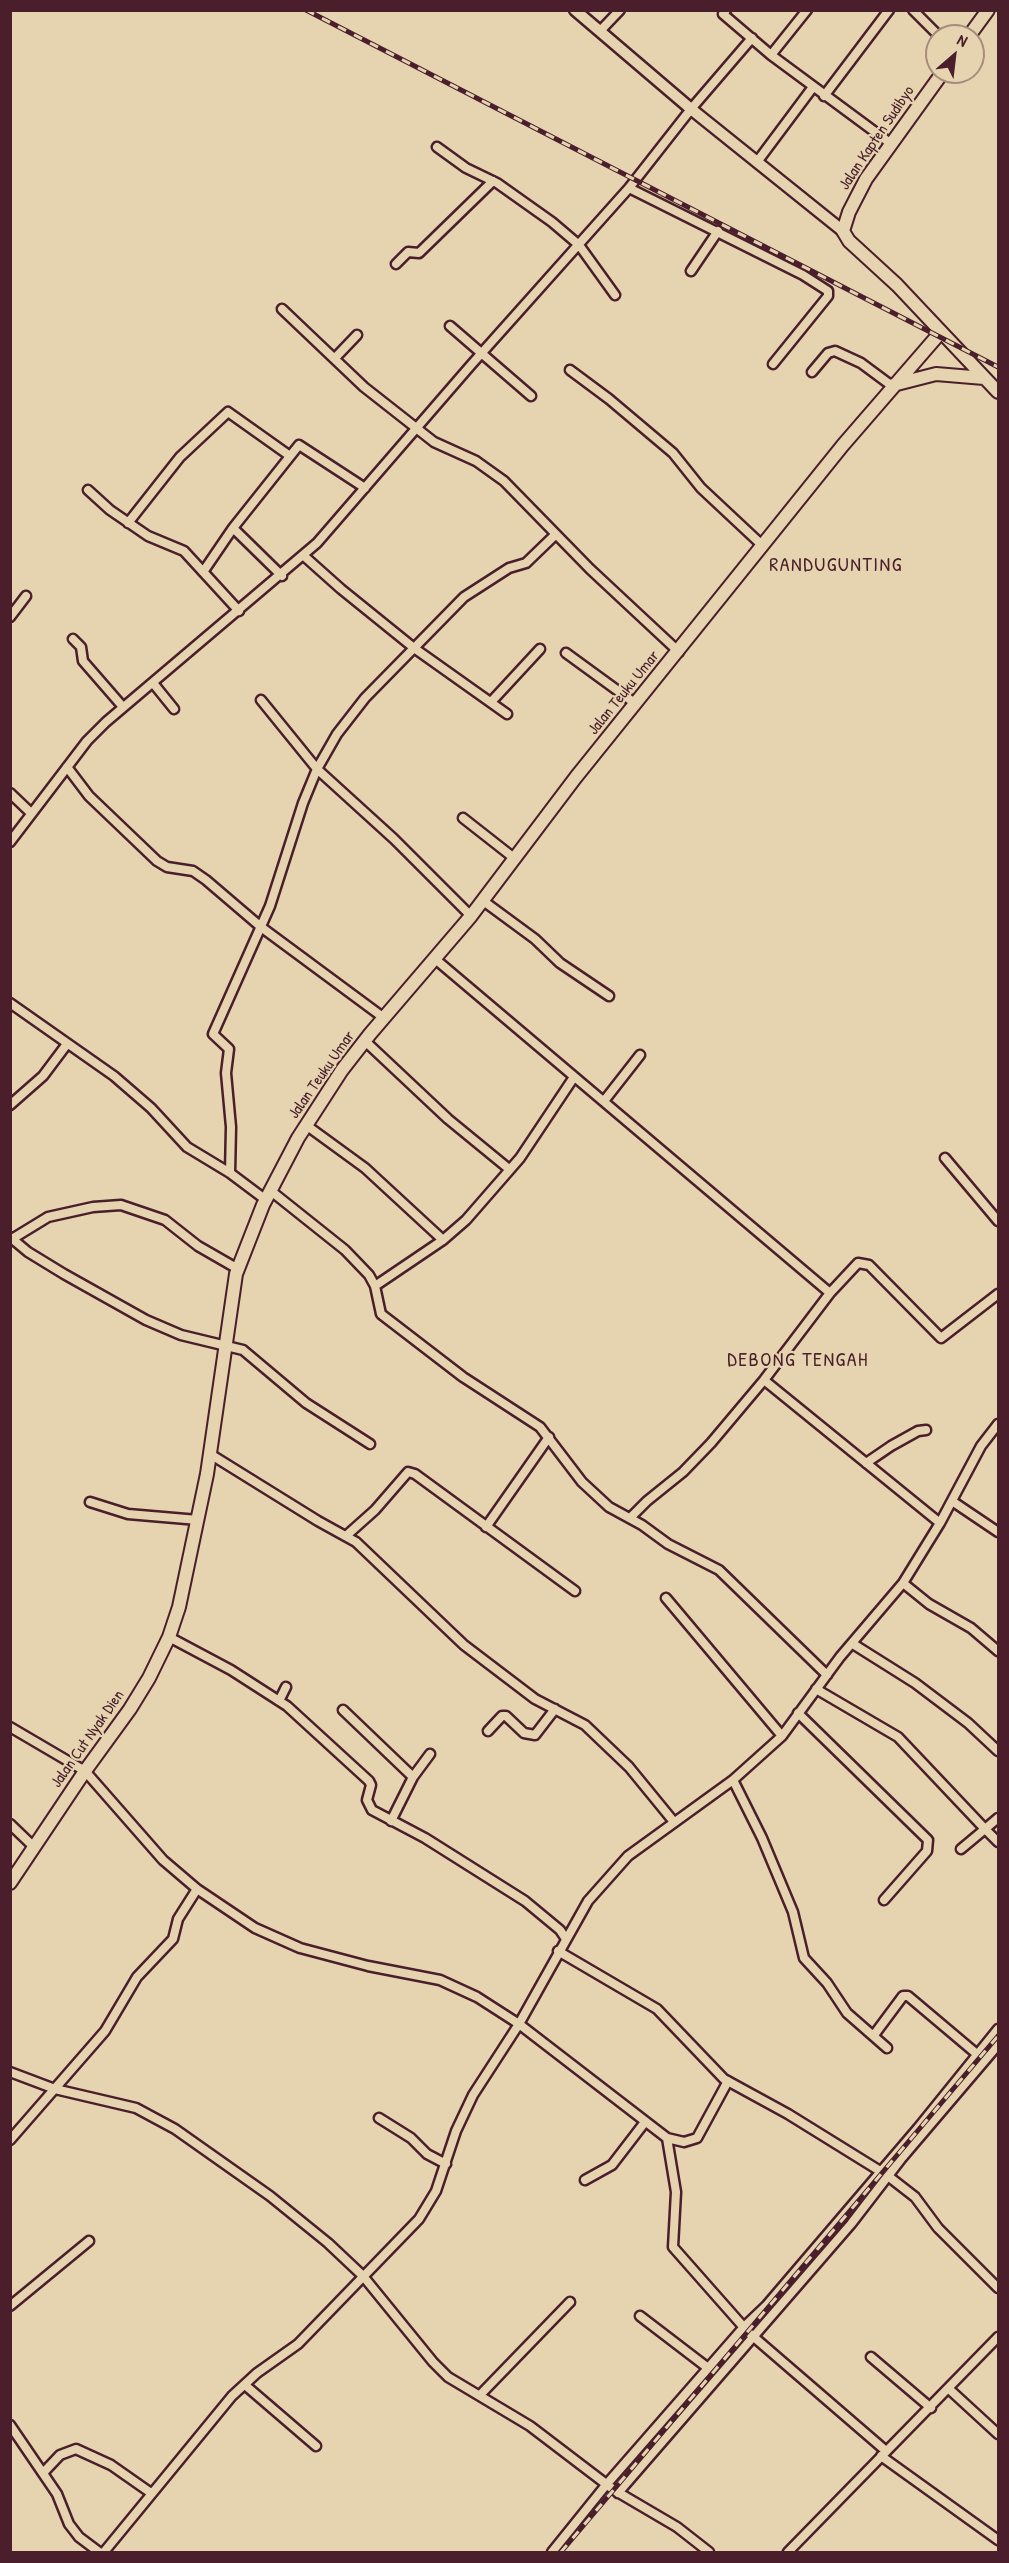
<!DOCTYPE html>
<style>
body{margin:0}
#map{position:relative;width:1009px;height:2563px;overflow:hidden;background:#e6d4b1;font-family:"Patrick Hand",sans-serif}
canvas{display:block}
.frame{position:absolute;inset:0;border:12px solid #4a1f2b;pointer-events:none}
.north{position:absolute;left:925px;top:24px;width:60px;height:60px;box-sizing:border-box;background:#e6d4b1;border:2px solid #a88c7b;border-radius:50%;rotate:28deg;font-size:16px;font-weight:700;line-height:24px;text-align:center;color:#4a1f2b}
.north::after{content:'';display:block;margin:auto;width:21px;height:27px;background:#4a1f2b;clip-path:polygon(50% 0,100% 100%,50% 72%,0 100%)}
</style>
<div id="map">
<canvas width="1009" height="2563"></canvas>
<div class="frame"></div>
<div class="north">N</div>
</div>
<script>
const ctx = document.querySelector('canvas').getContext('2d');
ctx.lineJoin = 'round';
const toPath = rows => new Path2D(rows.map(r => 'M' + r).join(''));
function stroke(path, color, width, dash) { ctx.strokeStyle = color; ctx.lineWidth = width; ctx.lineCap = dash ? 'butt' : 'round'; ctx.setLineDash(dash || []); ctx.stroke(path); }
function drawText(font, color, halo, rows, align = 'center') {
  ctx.font = font + ' "Patrick Hand",sans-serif'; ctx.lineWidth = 4.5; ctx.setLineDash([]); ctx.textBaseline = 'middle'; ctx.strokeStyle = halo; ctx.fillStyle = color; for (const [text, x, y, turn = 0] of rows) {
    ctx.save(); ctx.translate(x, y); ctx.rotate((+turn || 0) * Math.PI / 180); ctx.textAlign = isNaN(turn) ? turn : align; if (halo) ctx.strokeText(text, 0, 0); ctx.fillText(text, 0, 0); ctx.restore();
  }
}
const minor = toPath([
 [726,10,723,14,771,55,890,143],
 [913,10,939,36],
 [600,31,620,10],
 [771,55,807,10],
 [824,96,889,10],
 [437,147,466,168,497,183,552,222,579,245,615,295],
 [757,162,813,87],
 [629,188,803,275,828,291,828,296,773,364],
 [396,264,408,252,419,253,493,181],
 [691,271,718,231],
 [282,309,364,387,434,442,476,461,504,481,590,569,679,652],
 [450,326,531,396],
 [335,358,357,335],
 [570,370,609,399,673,453,701,488,763,546],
 [812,372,828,353,835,351,861,363,892,386],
 [88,490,110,510,148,536,184,551,239,611],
 [128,523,180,457,228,412,290,456],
 [233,528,282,576],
 [304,556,341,589,414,648,507,714],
 [203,572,233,528,299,445,365,488],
 [10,617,26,596],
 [73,639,81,647,83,661,123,707],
 [566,653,636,704],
 [153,683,174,709],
 [261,700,317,769,394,839,471,916],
 [491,702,540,649],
 [67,767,89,796,157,861,167,867,193,871,206,880,261,927,384,1018],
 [10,793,31,813],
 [463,818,514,858],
 [10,842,87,741,106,722,317,543,471,365,629,188,691,109,752,38],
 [482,900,535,939,560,963,609,996],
 [434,958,830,1293,764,1380,711,1443,683,1472,647,1501,630,1518],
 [10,1003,114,1076,151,1108,187,1147,230,1173,266,1200],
 [365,1041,448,1119,509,1169],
 [604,1101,640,1055],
 [10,1105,43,1076,67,1044],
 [306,1125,365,1168,443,1240],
 [945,1158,998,1221],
 [230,1173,231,1127,226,1073,229,1049,213,1034,270,906,303,803,317,769,337,734,365,698,464,597,509,568,526,563,555,535],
 [271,1191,345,1250,369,1275,375,1286,381,1314,463,1377,540,1427,582,1482,609,1507,642,1525,668,1544,719,1570,827,1675],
 [10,1237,28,1252,64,1274,146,1320,181,1335,243,1350,306,1403,370,1444],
 [12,1239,48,1217,93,1207,121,1205,165,1220,198,1246,238,1269],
 [375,1286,443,1240,466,1220,520,1158,574,1077],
 [830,1293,858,1263,869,1265,941,1338,998,1294],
 [764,1380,940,1523],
 [210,1454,318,1521,356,1542,464,1645,535,1699,585,1725,629,1767,674,1822],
 [866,1463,891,1446,918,1431,926,1430],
 [952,1501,998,1532],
 [90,1502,128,1514,198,1520],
 [486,1527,549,1437],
 [347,1535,375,1510,408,1472,415,1474,575,1591],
 [903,1583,929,1604,971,1628,998,1651],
 [666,1598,782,1736],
 [169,1637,231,1670,287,1706,369,1781,371,1785,367,1800,372,1810,425,1838,525,1901,560,1930,566,1939],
 [853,1644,915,1683,968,1723,998,1751],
 [816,1689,898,1737,985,1829,961,1849],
 [279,1701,286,1687],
 [343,1710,413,1777],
 [798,1713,928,1840,927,1851,884,1900],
 [10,1727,85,1771,163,1860,197,1889,255,1928,300,1948,368,1966,440,1980,477,1997,519,2024,667,2138,684,2142,697,2138,728,2081],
 [488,1731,502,1716,506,1716,524,1733,535,1735,555,1709],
 [733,1780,762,1838,793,1912,804,1958,827,1983,847,2013,887,2048],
 [998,1818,985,1829,998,1842],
 [391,1821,413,1777,430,1754],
 [10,1824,34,1847],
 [558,1951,657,2009,724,2079,788,2114,880,2171],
 [874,2035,903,1996,908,1996,978,2055],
 [10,2072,55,2089,136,2108,175,2129,270,2196,328,2243,363,2276,433,2362,448,2377,530,2426,614,2490,677,2527,709,2552],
 [379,2118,411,2138,427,2154,446,2164],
 [667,2138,676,2192,673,2247,748,2332,886,2451],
 [10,2140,105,2031,137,1977,173,1939,178,1919,197,1889],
 [888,2176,915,2197,938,2228,998,2288],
 [585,2180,612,2165,645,2122],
 [10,2306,89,2241],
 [640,2316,708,2368],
 [871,2357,931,2408],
 [245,2385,316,2446],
 [949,2389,998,2434],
 [480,2395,570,2302],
 [10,2425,57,2494,69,2524,79,2537,99,2552],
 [881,2456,998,2540],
 [43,2473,60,2455,76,2449,111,2465,151,2493],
 [618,2493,851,2224,901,2159,998,2045],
 [104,2552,232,2396,257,2373,298,2344,419,2219,436,2191,456,2131,473,2095,519,2024,588,1901,628,1856,733,1780,782,1736,840,1657,903,1583,940,1523,981,1446,998,1424],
 [552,2552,606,2485,744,2327,766,2306,918,2128,998,2029],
 [788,2552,998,2337]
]);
const tertiary = toPath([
 [575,10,691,109,843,231]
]);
const secondary = toPath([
 [969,36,988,10],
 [943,72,866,179,849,212,843,231,849,241,897,285,998,392],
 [893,385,936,374,984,378],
 [10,1883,85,1771,130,1709,149,1678,169,1637,179,1607,207,1474,236,1274,263,1205,298,1138,342,1070,370,1034,471,916,576,777,843,445,940,333]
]);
stroke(minor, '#4a1f2b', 13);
stroke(tertiary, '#4a1f2b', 15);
stroke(secondary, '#4a1f2b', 16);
stroke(minor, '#e6d4b1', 8);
stroke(tertiary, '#e6d4b1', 10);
stroke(secondary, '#e6d4b1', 12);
const rail = toPath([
 [306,10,998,367],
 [561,2552,998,2036]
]);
stroke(rail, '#4a1f2b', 5);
stroke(rail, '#e6d4b1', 3, [9]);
drawText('16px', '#4a1f2b', '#e6d4b1', [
 ["Jalan Kapten Sudibyo",877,138,-56],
 ["Jalan Teuku Umar",624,693,-51],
 ["Jalan Teuku Umar",322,1075,-55],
 ["Jalan Cut Nyak Dien",88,1739,-55]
]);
ctx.letterSpacing = '1.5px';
drawText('20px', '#4a1f2b', '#e6d4b1', [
 ["RANDUGUNTING",836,566],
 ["DEBONG TENGAH",798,1361]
]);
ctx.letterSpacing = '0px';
</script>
